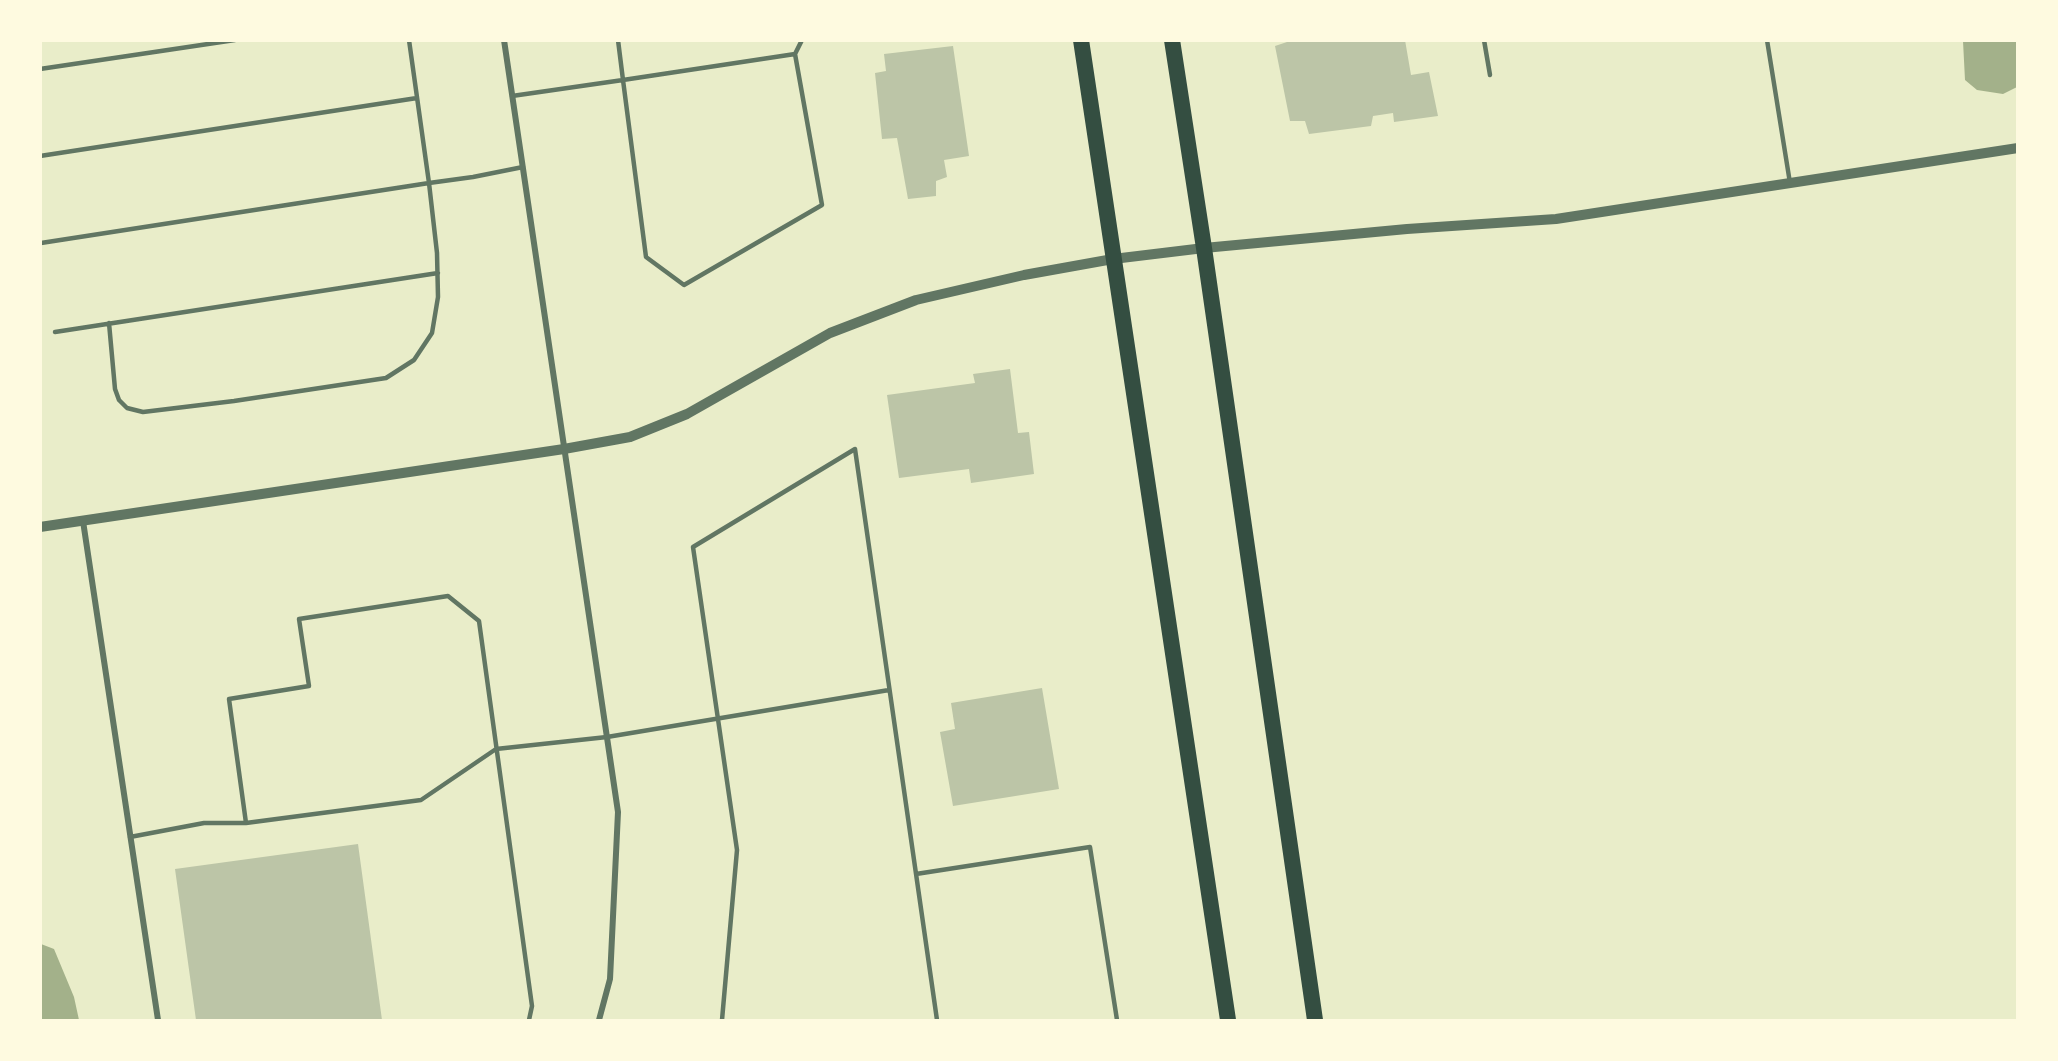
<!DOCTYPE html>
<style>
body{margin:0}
#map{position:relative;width:2058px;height:1061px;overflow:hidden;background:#e9edc9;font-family:"Golos Text",sans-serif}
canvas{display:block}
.frame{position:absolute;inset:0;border:42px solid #fefae0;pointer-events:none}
</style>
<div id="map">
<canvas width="2058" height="1061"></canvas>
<div class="frame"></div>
</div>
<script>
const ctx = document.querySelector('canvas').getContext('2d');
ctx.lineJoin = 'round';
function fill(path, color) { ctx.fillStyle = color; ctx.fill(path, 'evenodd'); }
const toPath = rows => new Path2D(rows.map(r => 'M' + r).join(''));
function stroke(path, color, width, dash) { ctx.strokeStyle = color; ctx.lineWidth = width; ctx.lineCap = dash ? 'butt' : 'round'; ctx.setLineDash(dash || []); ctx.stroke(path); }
fill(toPath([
 [1963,41,2017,41,2017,87,2003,94,1977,90,1965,80],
 [41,944,54,949,74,997,79,1020,41,1020]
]), '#a3b18a');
fill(toPath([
 [1293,40,1405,40,1411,75,1429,72,1438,116,1394,122,1393,113,1373,116,1371,126,1309,134,1305,121,1290,121,1275,46],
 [953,46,969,156,944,160,947,177,936,181,936,196,908,199,897,138,882,139,875,73,886,71,884,54],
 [1010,369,1018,433,1029,432,1034,474,971,483,969,469,899,478,887,395,975,383,973,374],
 [1042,688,1059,789,953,806,940,732,955,729,951,703],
 [358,844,382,1020,196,1020,175,869]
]), '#bcc5a7');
stroke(toPath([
 [1484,40,1490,75],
 [1767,40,1790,183],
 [795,54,802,40],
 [40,69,235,40],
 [512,96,623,80,795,54,822,205,684,285,646,257,623,80,618,40],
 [40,156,417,98],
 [41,243,429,183,409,40],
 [109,323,115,389,119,400,127,408,143,412,234,401,386,378,414,360,432,333,438,297,437,253,429,183,473,177,523,167],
 [55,332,438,273],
 [246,823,421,800,496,749,607,737,889,690],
 [130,837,204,823,246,823,229,699,309,686,299,619,448,596,479,621,532,1006,529,1020],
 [916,874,1090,847,1117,1020],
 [722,1020,737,850,693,547,855,449,937,1020]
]), '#617663', 4.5);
stroke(toPath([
 [504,40,618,812,610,979,599,1020],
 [83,521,158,1020]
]), '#617663', 6);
stroke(toPath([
 [40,527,564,449,630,437,687,414,830,333,916,300,1024,275,1113,259,1204,248,1407,229,1556,219,2018,148]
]), '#617663', 10);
stroke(toPath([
 [1081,40,1228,1020],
 [1172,40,1204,248,1315,1020]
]), '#344e41', 16);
</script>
